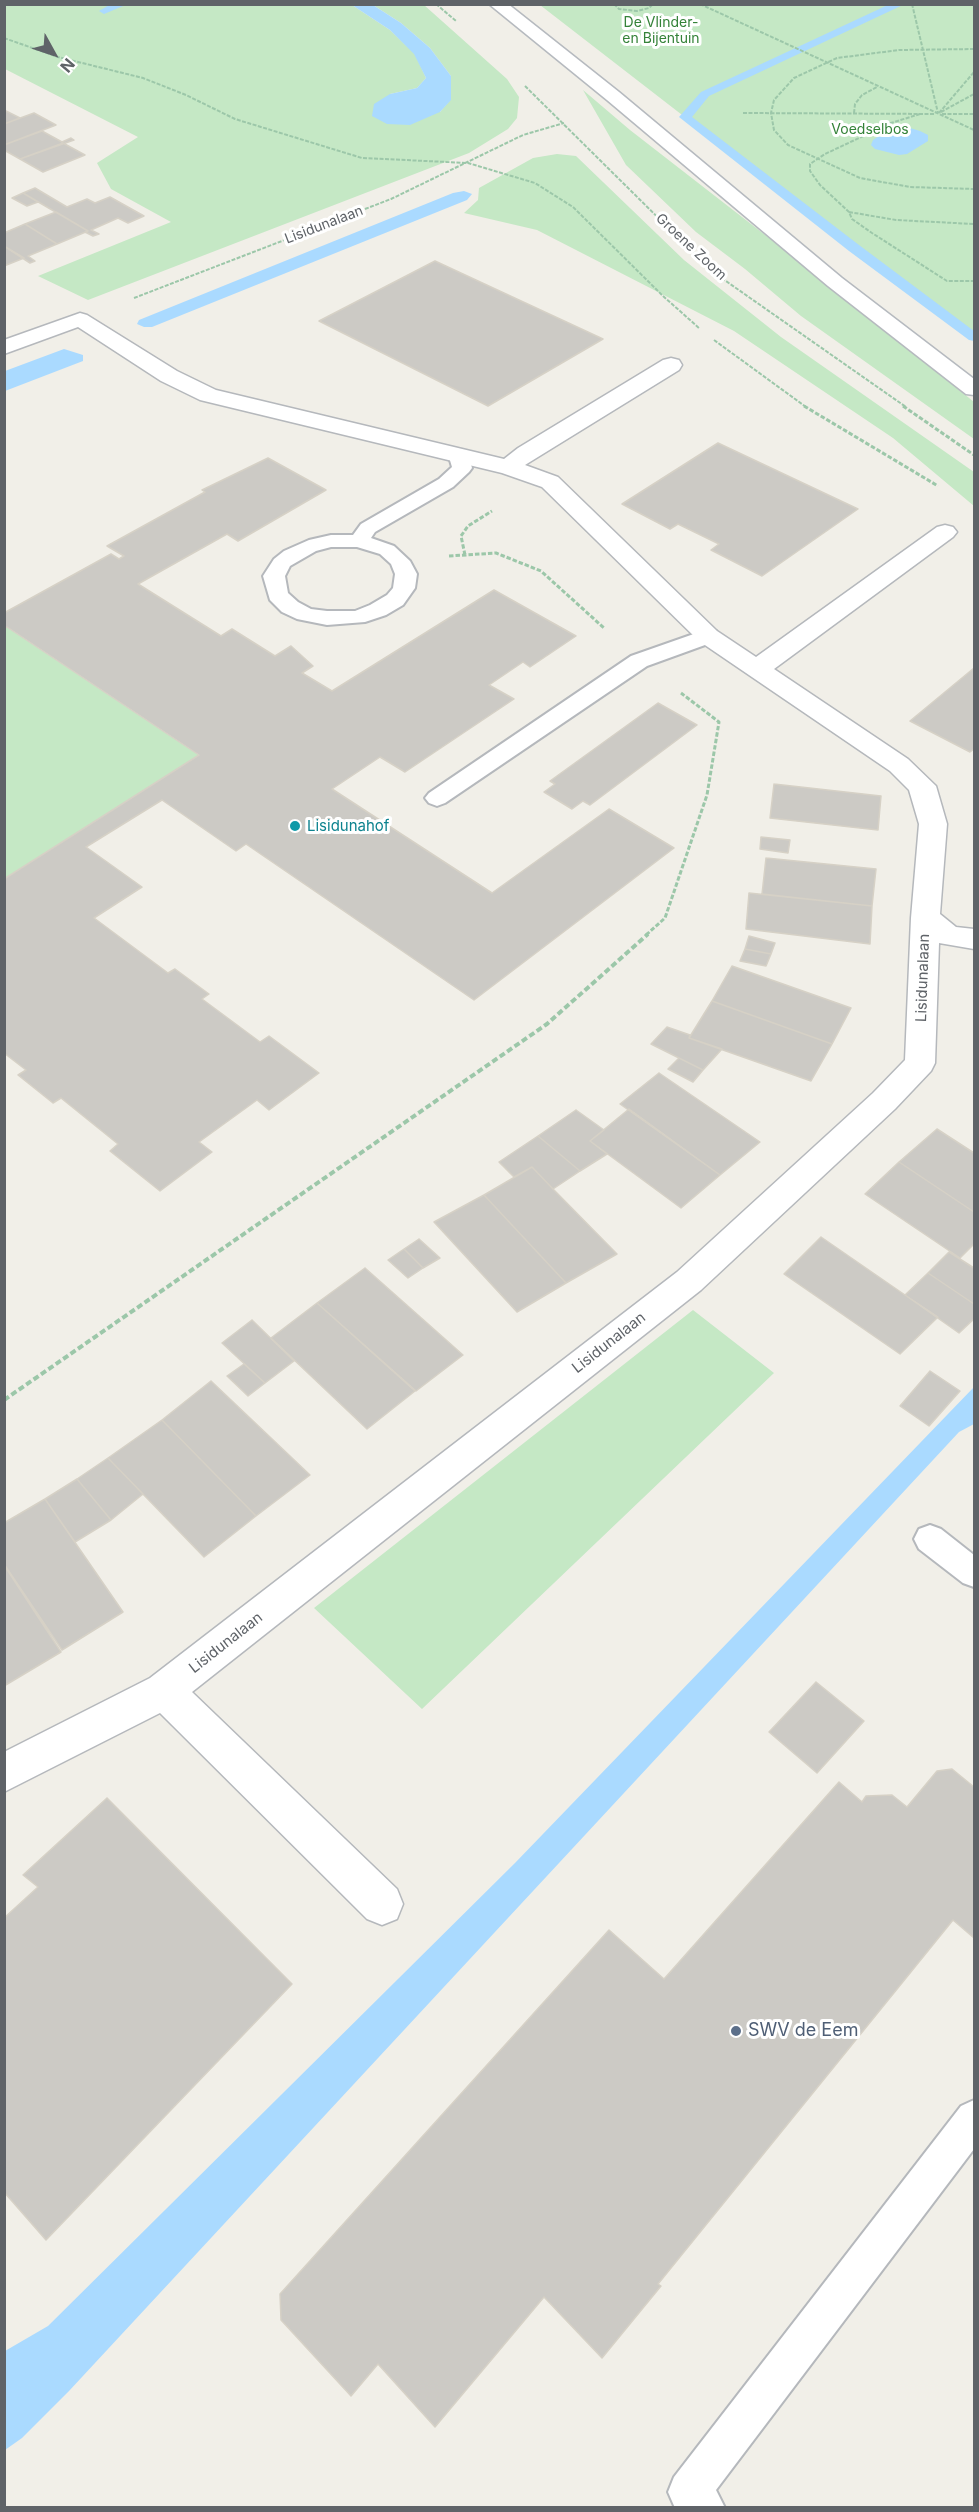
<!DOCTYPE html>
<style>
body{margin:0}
#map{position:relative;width:979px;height:2512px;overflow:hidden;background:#f1efe8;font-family:Inter,sans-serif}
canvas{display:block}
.frame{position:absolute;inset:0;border:6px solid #5f6368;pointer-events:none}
.north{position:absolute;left:24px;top:24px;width:60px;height:60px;-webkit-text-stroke:4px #fff;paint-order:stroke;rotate:130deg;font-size:16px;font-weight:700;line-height:24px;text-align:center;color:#5f6368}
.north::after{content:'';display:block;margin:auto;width:21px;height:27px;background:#5f6368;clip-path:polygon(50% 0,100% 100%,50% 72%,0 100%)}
</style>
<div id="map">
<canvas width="979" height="2512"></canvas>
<div class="frame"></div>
<div class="north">N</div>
</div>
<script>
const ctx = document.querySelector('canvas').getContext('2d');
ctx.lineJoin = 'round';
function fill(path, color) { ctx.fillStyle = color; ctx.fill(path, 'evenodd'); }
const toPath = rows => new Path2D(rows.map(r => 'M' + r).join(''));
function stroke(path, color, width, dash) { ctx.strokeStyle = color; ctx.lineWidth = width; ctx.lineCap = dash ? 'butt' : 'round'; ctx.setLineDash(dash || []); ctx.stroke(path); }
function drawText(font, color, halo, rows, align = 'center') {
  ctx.font = font + ' Inter,sans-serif'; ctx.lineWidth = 6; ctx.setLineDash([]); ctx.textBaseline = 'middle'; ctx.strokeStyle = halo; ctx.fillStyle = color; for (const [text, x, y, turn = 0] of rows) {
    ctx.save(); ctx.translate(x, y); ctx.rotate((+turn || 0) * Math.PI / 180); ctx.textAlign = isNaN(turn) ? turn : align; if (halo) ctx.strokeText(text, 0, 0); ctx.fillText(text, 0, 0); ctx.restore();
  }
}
fill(toPath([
 [4,5,352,5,390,30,415,54,426,78,417,88,390,94,440,112,450,100,451,76,430,48,401,23,373,5,424,5,507,79,519,97,517,118,508,129,469,153,88,300,38,276,171,222,111,189,97,163,138,137,5,69],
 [540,5,974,5,974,337,854,248],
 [583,90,630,130,854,304,974,402,974,439,801,316,745,269,696,232,626,165],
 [557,154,576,156,684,260,781,337,974,472,974,506,893,438,734,331,537,230,464,213,478,200,479,188,533,158],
 [7,627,199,755,5,879,4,628],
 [693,1310,774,1373,422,1709,314,1608]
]), '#c5e8c5');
fill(toPath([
 [352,5,373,5,401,23,430,48,451,76,451,100,440,112,410,125,387,124,372,116,374,104,390,94,417,88,426,78,414,54,390,30],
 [899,128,910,128,920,131,928,135,928,141,907,154,899,155,875,149,871,145,873,140,879,136],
 [464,191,472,194,467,200,152,327,144,327,137,324,139,320,453,193],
 [64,349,83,355,83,361,5,391,5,371],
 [974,1387,974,1424,959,1432,69,2391,22,2438,5,2450,5,2351,48,2326,515,1863]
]), '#aadaff');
fill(toPath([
 [111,4,128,4,104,14,99,11,111,4],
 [890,4,905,4,709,96,692,117,859,245,974,331,974,341,969,340,849,251,679,117,701,92,890,4]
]), '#aadaff');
const building = toPath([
 [4,110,20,118,4,124,4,110],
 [34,113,56,125,4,145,4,124,34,113],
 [42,131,62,142,71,138,74,140,20,159,4,150,4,145,42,131],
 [63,143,85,155,43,172,20,159,63,143],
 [35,188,67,207,87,199,95,203,110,197,144,216,128,223,118,218,91,230,99,234,93,236,85,232,88,231,23,193,35,188],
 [23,193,38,202,27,206,12,198,23,193],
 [56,212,88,231,57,244,25,224,56,212],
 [25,224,57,244,28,256,35,261,30,263,4,246,4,233,25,224],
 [4,246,24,258,4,266,4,246],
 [435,261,603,339,488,406,319,321,435,261],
 [718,443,858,509,762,576,711,550,719,544,678,524,670,529,622,504,718,443],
 [268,458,326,490,238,541,227,534,138,584,221,636,232,629,275,656,291,646,313,666,302,673,332,691,494,590,576,636,530,667,523,662,489,685,514,699,405,772,380,757,332,789,492,893,609,809,674,848,474,1000,246,844,236,851,162,800,86,847,142,887,94,918,168,973,175,969,209,994,202,999,260,1042,269,1036,319,1073,269,1110,257,1100,199,1142,212,1152,160,1191,110,1151,118,1144,61,1098,53,1103,18,1075,26,1070,4,1053,4,879,199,755,7,627,4,628,4,613,111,554,119,559,124,556,107,546,205,492,202,490,268,458],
 [974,668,974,749,970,752,910,721,974,668],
 [658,703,697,725,590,805,583,801,572,809,544,792,555,784,550,781,658,703],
 [774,784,881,796,878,830,770,818,774,784],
 [761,837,790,840,788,853,760,849,761,837],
 [766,858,876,869,872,906,762,894,766,858],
 [749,893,872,906,870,944,746,929,749,893],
 [749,936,775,943,771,954,745,949,749,936],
 [745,949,771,954,766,966,740,961,745,949],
 [732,966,851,1008,832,1044,712,1001,732,966],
 [712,1001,832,1044,811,1081,689,1038,712,1001],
 [667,1027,690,1035,689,1038,722,1049,703,1070,651,1044,667,1027],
 [679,1058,703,1070,693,1082,668,1069,679,1058],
 [659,1073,760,1142,720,1175,620,1104,659,1073],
 [629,1109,720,1175,681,1208,590,1141,629,1109],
 [576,1110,604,1130,590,1141,607,1154,580,1171,538,1136,576,1110],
 [937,1129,974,1153,974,1212,899,1162,937,1129],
 [538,1136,580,1171,553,1189,532,1167,514,1177,499,1162,538,1136],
 [899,1162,974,1212,974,1244,960,1258,865,1194,899,1162],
 [532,1167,553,1189,617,1254,566,1283,484,1195,532,1167],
 [484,1195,566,1283,517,1312,434,1222,484,1195],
 [821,1237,905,1295,938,1317,900,1354,784,1274,821,1237],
 [419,1239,440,1258,423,1268,404,1249,419,1239],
 [404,1249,423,1268,408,1278,388,1260,404,1249],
 [949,1252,974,1268,974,1304,928,1273,949,1252],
 [365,1268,463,1355,416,1391,317,1303,365,1268],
 [928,1273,974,1304,974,1319,959,1333,905,1295,928,1273],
 [317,1303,415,1391,367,1429,271,1338,317,1303],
 [252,1320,294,1361,265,1383,222,1343,252,1320],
 [244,1364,265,1383,248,1396,227,1376,244,1364],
 [930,1371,960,1391,929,1426,900,1406,930,1371],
 [211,1381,310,1475,256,1516,162,1420,211,1381],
 [162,1420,256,1516,204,1557,108,1458,162,1420],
 [108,1458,143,1494,111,1520,77,1479,108,1458],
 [77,1479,111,1520,75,1542,45,1499,77,1479],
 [45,1499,123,1612,62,1650,4,1564,4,1523,45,1499],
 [4,1565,61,1652,4,1686,4,1565],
 [816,1682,864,1721,817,1773,769,1732,816,1682],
 [952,1769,974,1787,974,1938,953,1920,658,2284,661,2286,602,2358,544,2297,435,2427,378,2364,351,2396,281,2320,280,2294,609,1930,664,1979,839,1782,862,1802,866,1796,892,1795,907,1807,937,1771,952,1769],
 [107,1798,292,1984,46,2240,4,2192,4,1918,38,1887,23,1875,107,1798]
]);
fill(building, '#cccac5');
stroke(building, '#d6d1c6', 1.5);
const service = toPath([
 [459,451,466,453,469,457,472,468,469,472,453,487,375,532,371,538,394,546,410,561,417,574,415,588,403,605,386,615,365,622,327,625,297,619,282,612,270,600,263,576,274,559,284,551,309,540,331,535,353,535,361,524,439,479,452,467,449,457,452,453,459,451],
 [331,547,357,547,380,554,391,564,395,574,393,588,387,595,370,605,355,611,327,611,311,609,298,602,288,593,285,576,290,566,316,551,331,547],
 [708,629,716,631,719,636,716,641,647,666,445,803,437,806,429,803,425,798,429,793,631,656,708,629],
 [930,1525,941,1529,974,1555,974,1587,963,1583,919,1549,914,1539,919,1529,930,1525],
 [974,2100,974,2149,716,2490,725,2508,675,2508,668,2492,674,2477,961,2106,974,2100]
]);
const minor = toPath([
 [80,313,87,315,177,371,216,390,504,459,518,448,663,360,671,358,679,360,682,365,679,370,525,465,558,477,717,631,756,657,937,527,945,525,953,527,957,532,953,537,774,669,908,759,936,786,947,824,940,914,956,927,974,929,974,949,939,943,935,1063,931,1071,895,1109,701,1290,192,1692,397,1889,403,1904,397,1919,382,1925,367,1919,160,1713,4,1792,4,1752,150,1678,677,1272,873,1093,905,1060,911,918,919,824,909,790,890,771,699,641,542,487,502,473,200,400,161,381,78,327,4,354,4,340,80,313]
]);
const secondary = toPath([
 [489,4,508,4,619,92,842,278,974,379,974,395,966,394,828,286,607,100,489,4]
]);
stroke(service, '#b5b8bc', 4);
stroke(minor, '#b5b8bc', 3);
stroke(secondary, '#b6babf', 3);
stroke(toPath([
 [436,4,456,21],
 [614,4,619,9,637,11,649,8,653,4],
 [700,4,974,130],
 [912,4,938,113],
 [4,38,58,57,143,78,186,95,235,119,362,158,468,163,535,183,573,207,663,296,699,328],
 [974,49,899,50,837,58,794,78,774,100,771,113,774,130,788,145,860,178,910,187,974,189],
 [525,86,713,272,906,407],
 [941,112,974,94],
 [743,113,935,114],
 [854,113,855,104,862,95,877,87],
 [939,113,974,72],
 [920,114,891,123,825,154,810,164,810,171,820,185,849,212,852,219,872,233,947,281,974,281],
 [942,114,974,114],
 [849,212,896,220,974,224],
 [134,298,391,199,523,135,564,123],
 [714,340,806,407]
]), '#9cc7a9', 2, [4, 1.5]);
stroke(toPath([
 [804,406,938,486],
 [903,406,974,455],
 [465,555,461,536,468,526,492,511],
 [449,556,496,553,541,571,604,628],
 [646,935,665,918,707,795,719,722,681,693]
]), '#9cc7a9', 3, [4.5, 2]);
stroke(toPath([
 [4,1400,547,1024,648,934]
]), '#9cc7a9', 4, [6, 3]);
fill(service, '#fff');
fill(minor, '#fff');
fill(secondary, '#fff');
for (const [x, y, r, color] of [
 [295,826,6,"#0f9aa8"],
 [736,2031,6,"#5c6f8a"]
]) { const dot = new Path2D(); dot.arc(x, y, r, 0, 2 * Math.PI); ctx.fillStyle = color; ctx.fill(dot); stroke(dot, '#fff', 2); }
drawText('14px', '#348238', '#fff', [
 ["De Vlinder-",661,23],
 ["en Bijentuin",661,39],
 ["Voedselbos",870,130]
]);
drawText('14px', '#5f6368', '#fff', [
 ["Lisidunalaan",324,225,-21],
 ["Groene Zoom",691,247,43]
]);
drawText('15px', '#0d838f', '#fff', [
 ["Lisidunahof",307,826]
], 'left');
drawText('15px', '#5f6368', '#fff', [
 ["Lisidunalaan",923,978,-88],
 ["Lisidunalaan",609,1343,-38],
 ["Lisidunalaan",226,1643,-38]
]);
drawText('18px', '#4e5e75', '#fff', [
 ["SWV de Eem",748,2031]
], 'left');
</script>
